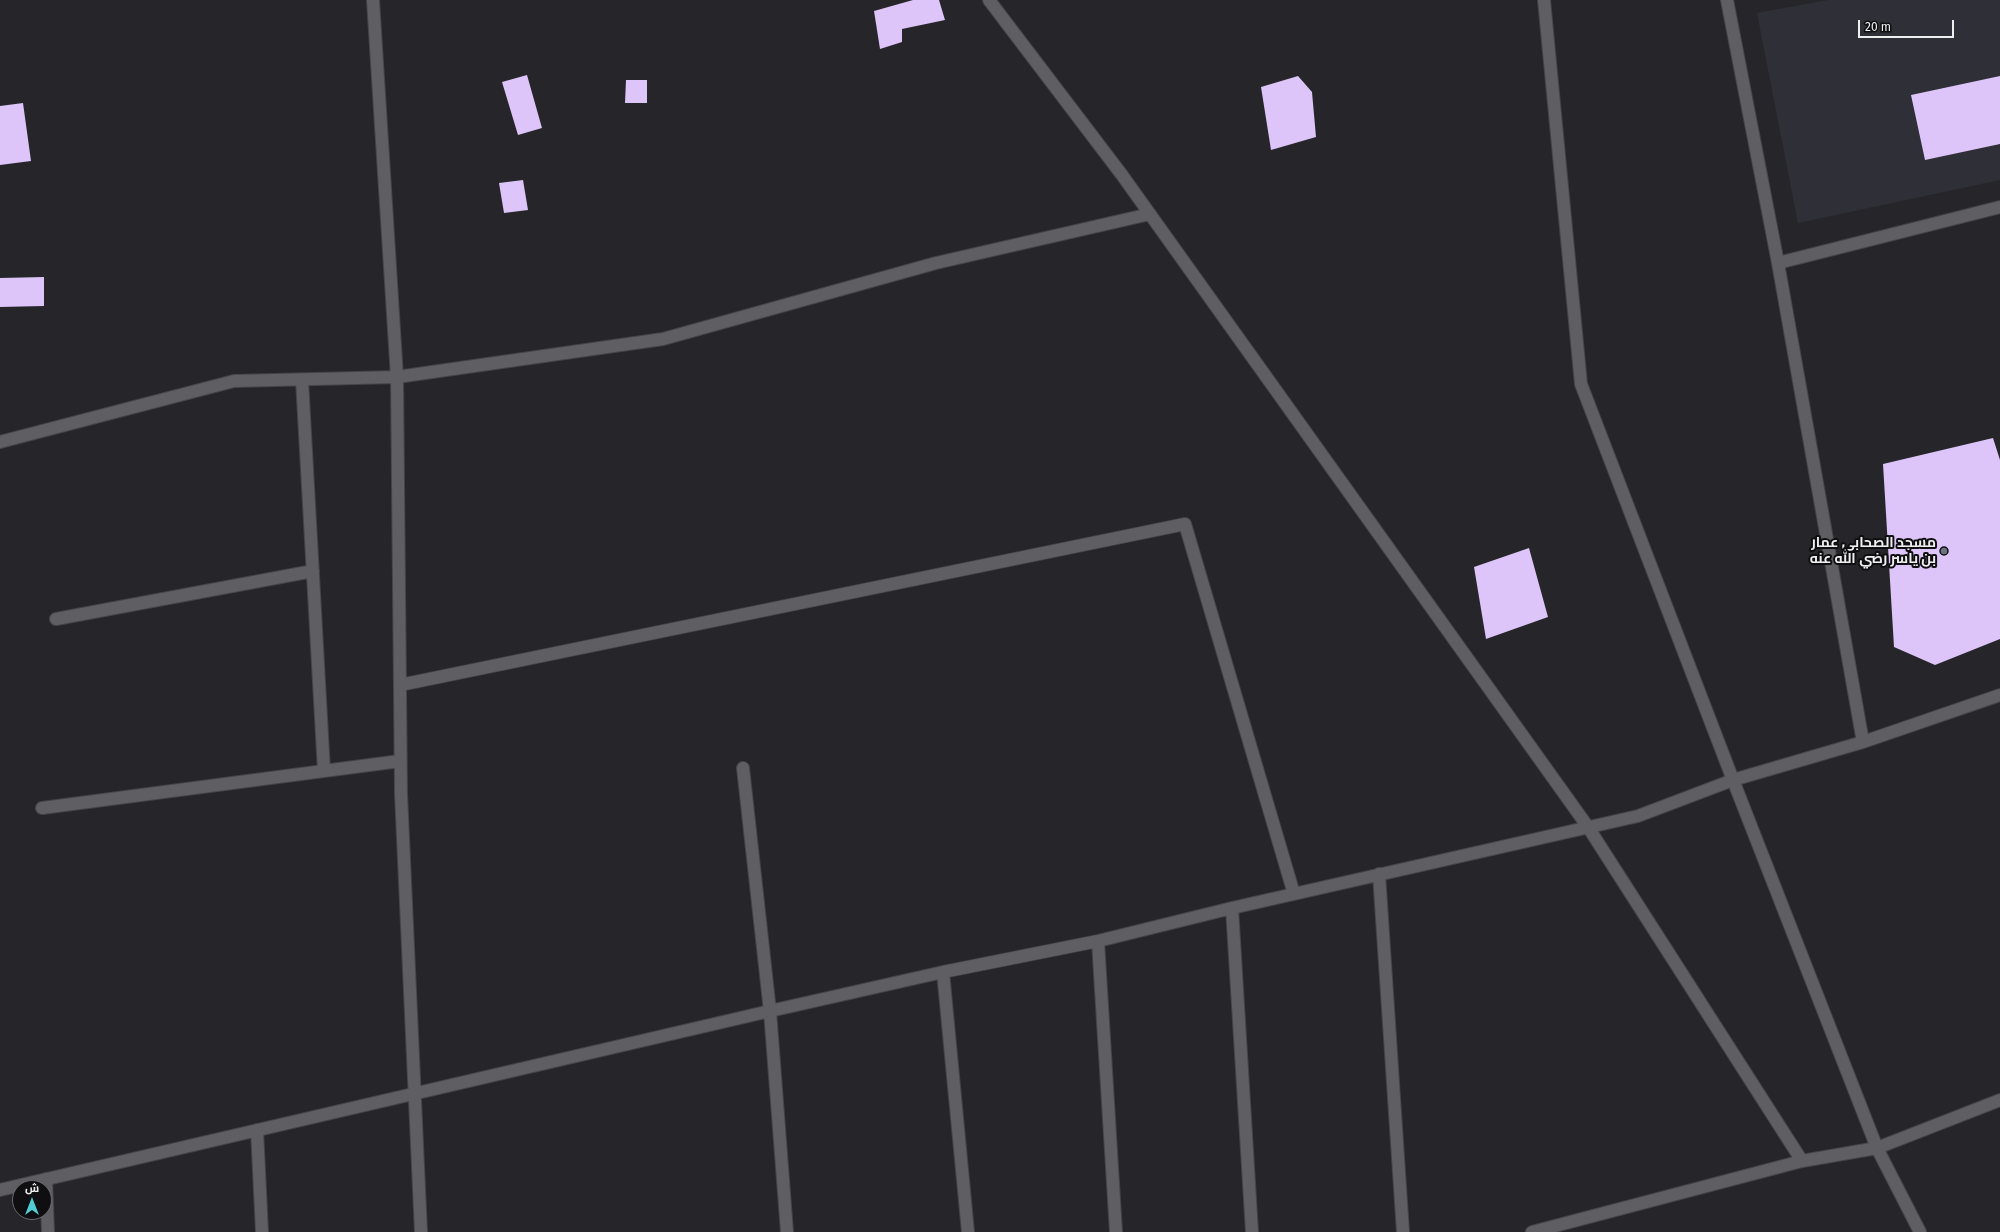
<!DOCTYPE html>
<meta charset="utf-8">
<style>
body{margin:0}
#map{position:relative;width:2000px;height:1232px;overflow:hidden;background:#26262a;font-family:"Fira Sans",Cairo,sans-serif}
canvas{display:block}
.north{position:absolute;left:12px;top:1180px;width:40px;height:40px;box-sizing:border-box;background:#0f0f11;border:1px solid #69696b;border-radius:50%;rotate:0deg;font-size:11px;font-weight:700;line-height:16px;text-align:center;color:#efeff2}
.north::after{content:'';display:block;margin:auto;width:14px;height:18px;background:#51ccd3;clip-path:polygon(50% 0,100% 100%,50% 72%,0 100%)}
.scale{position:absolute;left:1858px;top:20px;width:96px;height:18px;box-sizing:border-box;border:2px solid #efeff2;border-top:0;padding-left:5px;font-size:12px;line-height:14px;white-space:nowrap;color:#efeff2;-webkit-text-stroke:3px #0f0f11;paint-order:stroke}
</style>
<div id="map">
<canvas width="2000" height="1232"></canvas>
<div class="north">ش</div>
<div class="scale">20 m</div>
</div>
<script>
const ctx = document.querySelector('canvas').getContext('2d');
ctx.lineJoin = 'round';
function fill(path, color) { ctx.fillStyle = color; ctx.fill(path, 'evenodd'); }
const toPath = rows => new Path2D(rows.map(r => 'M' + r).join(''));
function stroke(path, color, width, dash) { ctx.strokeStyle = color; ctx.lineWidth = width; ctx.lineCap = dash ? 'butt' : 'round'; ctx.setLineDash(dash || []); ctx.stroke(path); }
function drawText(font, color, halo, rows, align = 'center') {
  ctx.font = font + ' "Fira Sans",Cairo,sans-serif'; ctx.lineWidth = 4; ctx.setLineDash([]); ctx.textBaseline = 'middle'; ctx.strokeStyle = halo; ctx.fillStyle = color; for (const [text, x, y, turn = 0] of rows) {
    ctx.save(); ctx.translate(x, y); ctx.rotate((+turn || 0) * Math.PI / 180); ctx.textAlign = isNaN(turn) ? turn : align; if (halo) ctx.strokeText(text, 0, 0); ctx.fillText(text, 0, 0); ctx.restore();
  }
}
fill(toPath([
 [1828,0,2000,0,2000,180,1798,223,1757,13]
]), '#2f2f38');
fill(toPath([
 [913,0,939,0,945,20,902,29,902,42,880,49,874,11],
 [527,75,542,128,518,135,502,82],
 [1298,76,1312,92,1316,137,1271,150,1261,87],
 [2000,76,2000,144,1925,160,1911,95],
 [626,80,647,80,647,103,625,103],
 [23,103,31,161,0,165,0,106],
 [523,180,528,210,504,213,499,183],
 [44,277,44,306,0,307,0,278],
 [1993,438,2000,460,2000,639,1935,665,1894,647,1883,464],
 [1529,548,1548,617,1486,639,1474,567]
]), '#ddc4f9');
const street = toPath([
 [373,0,397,377,401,794,421,1232],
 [989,0,1122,175,1588,827,1802,1161,1877,1148,2000,1100],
 [1544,0,1581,384,1733,780,1877,1148,1920,1232],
 [1727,0,1778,263,1863,742],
 [1778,263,2000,207],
 [302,380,324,771],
 [0,442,234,381,397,377,663,339,936,263,1150,214],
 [56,619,313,571],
 [400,685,1185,524,1294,894],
 [743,768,770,1011,787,1232],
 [42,808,400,761],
 [1379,874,1403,1232],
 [1232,908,1252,1232],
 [1098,941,1116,1232],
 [943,972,968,1232],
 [257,1130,262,1232],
 [46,1179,48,1232],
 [0,1190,770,1011,943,972,1098,941,1232,908,1638,816,1733,780,1863,742,2000,695],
 [1532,1232,1802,1161]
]);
stroke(street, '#454548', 14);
stroke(street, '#5f5e63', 12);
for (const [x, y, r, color] of [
 [1944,551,4,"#6b7280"]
]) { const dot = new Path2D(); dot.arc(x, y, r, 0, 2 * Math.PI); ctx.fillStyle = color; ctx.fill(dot); stroke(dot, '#0f0f11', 1.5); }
drawText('bold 14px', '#efeff2', '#0f0f11', [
 ["مسجد الصحابي عمار",1936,543],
 ["بن ياسر رضي الله عنه",1936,559]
], 'right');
</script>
